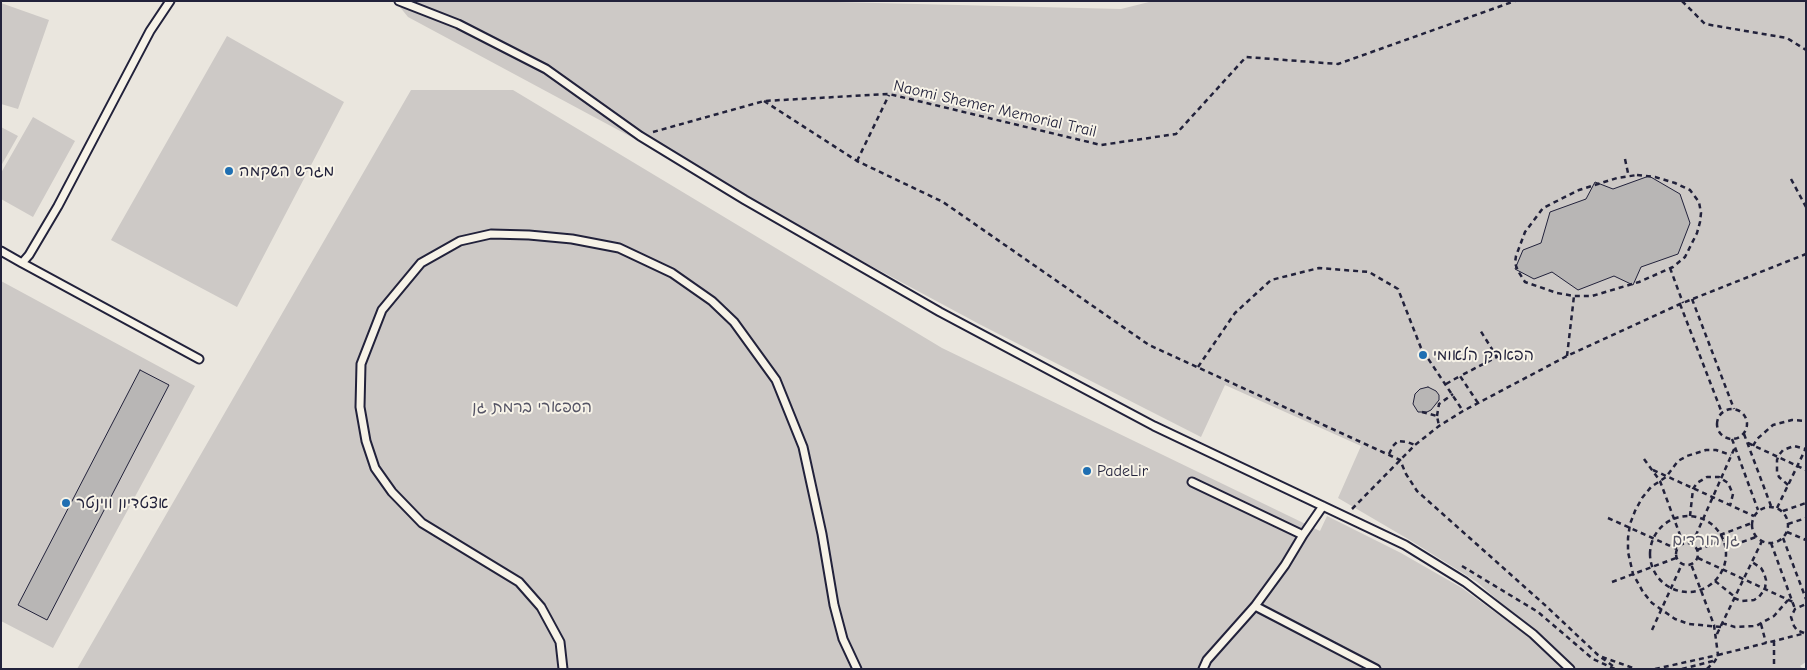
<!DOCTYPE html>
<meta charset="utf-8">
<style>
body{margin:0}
#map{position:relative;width:1807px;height:670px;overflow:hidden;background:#eae6de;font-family:"Comic Neue",sans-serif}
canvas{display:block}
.frame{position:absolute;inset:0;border:2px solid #22223b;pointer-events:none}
</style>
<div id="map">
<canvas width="1807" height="670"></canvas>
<div class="frame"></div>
</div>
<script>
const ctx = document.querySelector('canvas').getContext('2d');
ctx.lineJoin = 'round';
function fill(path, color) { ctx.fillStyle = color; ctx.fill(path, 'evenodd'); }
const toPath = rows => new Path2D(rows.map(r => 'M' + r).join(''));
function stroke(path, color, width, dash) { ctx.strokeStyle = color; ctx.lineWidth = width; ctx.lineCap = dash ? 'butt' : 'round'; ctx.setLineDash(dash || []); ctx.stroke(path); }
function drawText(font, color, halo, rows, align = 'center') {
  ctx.font = font + ' "Comic Neue","Playpen Sans Hebrew",sans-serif'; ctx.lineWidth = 4; ctx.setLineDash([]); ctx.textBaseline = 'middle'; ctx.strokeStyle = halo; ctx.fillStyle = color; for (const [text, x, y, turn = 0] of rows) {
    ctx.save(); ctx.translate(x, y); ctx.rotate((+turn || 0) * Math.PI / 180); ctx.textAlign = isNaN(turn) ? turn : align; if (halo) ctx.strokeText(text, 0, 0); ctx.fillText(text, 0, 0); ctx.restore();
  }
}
fill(toPath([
 [395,1,795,1,1121,9,1153,1,1806,1,1806,662,1800,666,1803,669,1576,669,1477,582,1408,539,1338,498,1361,446,1225,385,1201,437,981,325,408,17],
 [1,3,49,20,18,109,1,104],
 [227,36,344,102,237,307,111,240],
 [411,90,513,90,942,348,1320,531,1327,516,1401,553,1462,588,1529,637,1563,669,77,669],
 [33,117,75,141,33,217,1,199,1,173],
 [1,127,18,136,1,166],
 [1,281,195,386,53,648,1,621]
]), '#cdc9c6');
const building = toPath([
 [1649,176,1680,194,1690,223,1678,254,1641,267,1633,285,1614,276,1578,290,1552,272,1534,279,1515,269,1523,250,1541,243,1550,212,1586,199,1595,182,1613,189,1649,176],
 [140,370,169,385,47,620,18,605,140,370],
 [1428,387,1436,391,1439,395,1439,400,1431,410,1427,412,1418,412,1413,404,1415,394,1420,389,1428,387]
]);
fill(building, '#b8b6b5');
stroke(building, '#22223b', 1);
const lane = toPath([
 [399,1,458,24,546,69,640,136,745,200,940,312,1154,426,1405,545,1465,582,1533,634,1570,669],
 [1,251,22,263,29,255,58,206,150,31,170,1],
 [22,263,199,359],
 [1192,482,1303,535],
 [1255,606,1376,669],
 [563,669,560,642,541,607,519,582,422,523,392,492,375,468,366,441,360,407,361,364,382,310,421,263,460,241,491,234,529,235,572,239,619,248,672,273,712,301,734,322,776,380,803,447,822,534,834,605,843,639,857,669],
 [1203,669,1207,660,1255,606,1285,565,1303,535,1323,506]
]);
stroke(lane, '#22223b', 11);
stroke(toPath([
 [1682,1,1705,24,1787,38,1806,50],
 [764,101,857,161,943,202,1149,345,1400,460,1406,474,1417,491,1546,606,1598,655,1613,666],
 [653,132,764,101,889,94,1101,145,1176,134,1246,57,1338,64,1515,1],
 [1625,159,1628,173,1627,176],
 [857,161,889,95],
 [1637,175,1655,177,1675,183,1690,190,1699,202,1701,213,1700,222,1697,233,1685,257,1673,267,1639,282,1592,296,1574,296,1557,293,1525,282,1518,271,1515,263,1516,256,1525,232,1543,208,1579,190,1617,178,1637,175],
 [1791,179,1806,207],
 [1670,268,1683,303],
 [1692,299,1734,409],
 [1680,304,1722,413],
 [1567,356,1574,296],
 [1198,367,1235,313,1271,280,1319,268,1369,272,1398,289,1421,348,1463,411],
 [1446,384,1460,376],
 [1478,403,1460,376,1497,357,1480,330],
 '1717 424a15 15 0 1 1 30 0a15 15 0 1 1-30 0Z',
 [1422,412,1437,416,1439,426],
 [1437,416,1439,404,1453,394],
 [1744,434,1771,506],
 [1732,439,1758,510],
 [1748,443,1806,470],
 [1753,446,1757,439,1773,425,1792,420,1806,421],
 [1389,454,1393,446,1398,441,1407,442,1415,445],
 [1644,459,1660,481,1683,543],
 [1653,470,1754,516],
 [1788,485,1779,477,1777,472,1777,460,1779,455,1783,450,1794,446,1806,449],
 '1752 525a18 18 0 1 1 36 0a18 18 0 1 1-36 0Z',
 [1777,508,1806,448],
 [1352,509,1415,445,1439,426,1463,411,1567,356,1680,304,1806,254],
 [1783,511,1806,503],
 '1650 554a38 38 0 1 1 76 0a38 38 0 1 1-76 0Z',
 [1690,516,1693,489,1697,483,1707,477,1719,477,1728,483,1733,494,1730,506],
 [1608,518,1677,549],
 [1788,524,1806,518],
 [1787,532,1806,540],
 [1720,535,1752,523],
 [1783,538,1806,599],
 '1676 554a11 11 0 1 1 22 0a11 11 0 1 1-22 0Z',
 [1771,543,1795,609],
 [1692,544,1735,447],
 [1725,548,1756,537],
 [1697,550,1723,540],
 [1698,558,1793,602],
 [1462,566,1538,612,1593,659,1615,669],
 [1715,581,1735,597],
 [1612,582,1676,558],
 [1734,598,1741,601,1754,600,1759,597,1765,589,1766,580,1764,573,1761,568,1752,562],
 [1722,623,1735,627,1756,626,1774,616,1788,600],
 [1761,624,1766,643],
 [1721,627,1689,624,1675,619,1652,603,1643,592,1633,574,1628,552,1628,538,1630,524,1635,511,1642,498,1651,487,1666,477,1678,461,1687,456,1706,450,1716,450,1731,455],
 [1652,630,1682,564],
 [1804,633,1797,630,1794,626,1791,617,1795,609,1806,604],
 [1717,634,1762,541],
 [1774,641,1774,669],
 [1602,657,1636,669],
 [1655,669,1718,655,1714,625,1691,564],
 [1682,669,1713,661],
 [1707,669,1715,661,1718,655,1806,633]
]), '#22223b', 2.5, [5, 4]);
stroke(lane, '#f7f3e8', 7);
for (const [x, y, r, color] of [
 [229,171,5,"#1f6fb2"],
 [1423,355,5,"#1f6fb2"],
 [1087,471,5,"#1f6fb2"],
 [66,503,5,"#1f6fb2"]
]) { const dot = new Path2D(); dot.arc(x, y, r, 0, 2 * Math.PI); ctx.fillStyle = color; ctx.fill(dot); stroke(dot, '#f7f3e8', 2); }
drawText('16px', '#22223b', '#f7f3e8', [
 ["Naomi Shemer Memorial Trail",995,109,13]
]);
drawText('16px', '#22223b', '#f7f3e8', [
 ["מגרש השקמה",239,171],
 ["הפארק הלאומי",1433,355],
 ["PadeLir",1097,471],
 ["אצטדיון ווינטר",76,503]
], 'left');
drawText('16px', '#555465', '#f7f3e8', [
 ["הספארי ברמת גן",532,407],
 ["גן הורדים",1706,540]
]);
</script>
